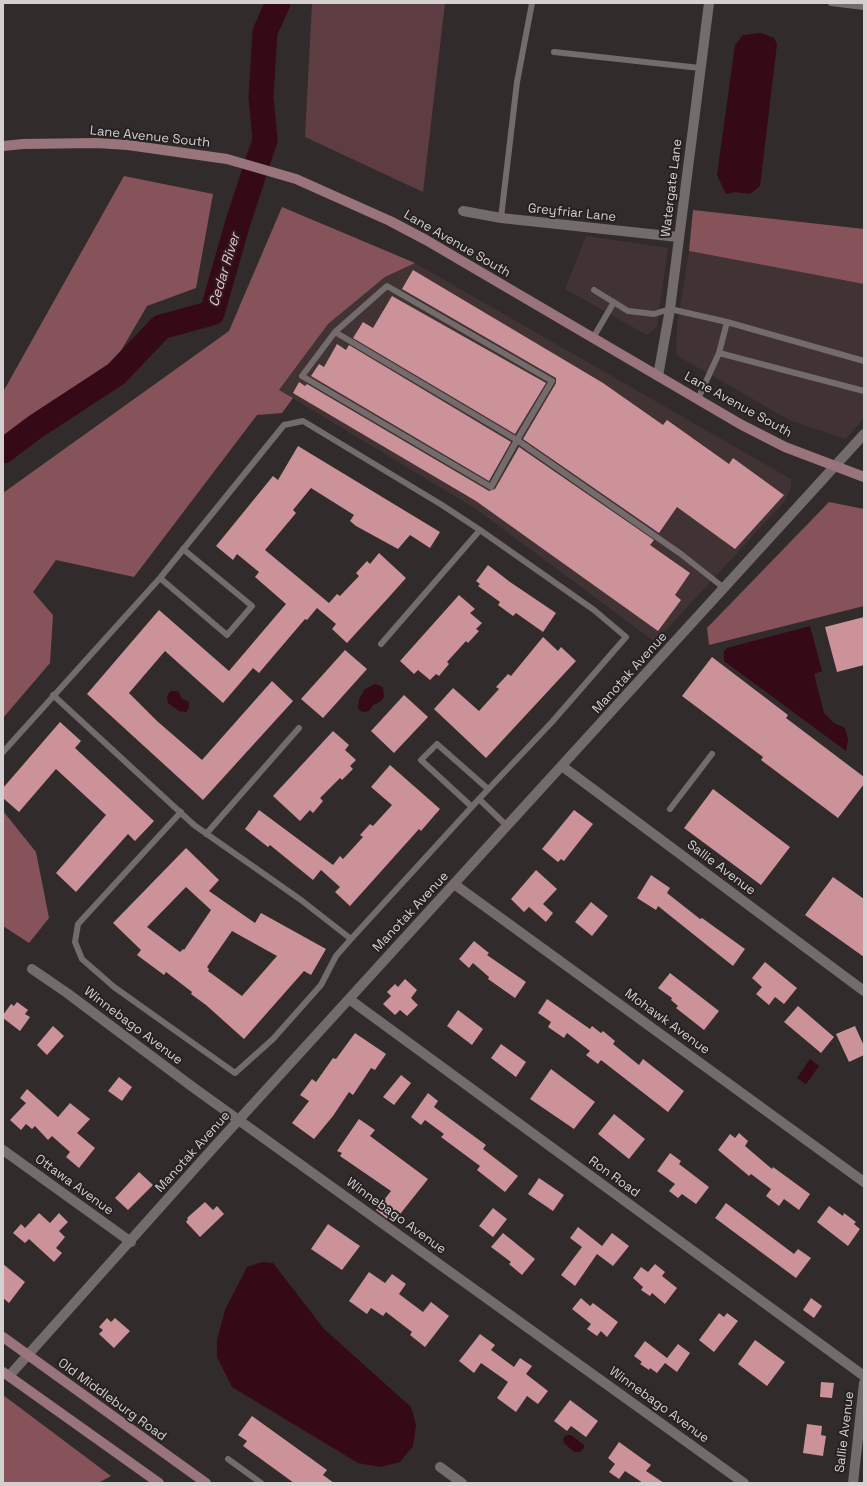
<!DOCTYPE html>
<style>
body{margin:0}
#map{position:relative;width:867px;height:1486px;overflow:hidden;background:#322b2b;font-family:"Space Grotesk",sans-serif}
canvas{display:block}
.frame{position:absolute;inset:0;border:4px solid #d4d0d0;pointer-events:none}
</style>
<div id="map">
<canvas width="867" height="1486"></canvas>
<div class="frame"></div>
</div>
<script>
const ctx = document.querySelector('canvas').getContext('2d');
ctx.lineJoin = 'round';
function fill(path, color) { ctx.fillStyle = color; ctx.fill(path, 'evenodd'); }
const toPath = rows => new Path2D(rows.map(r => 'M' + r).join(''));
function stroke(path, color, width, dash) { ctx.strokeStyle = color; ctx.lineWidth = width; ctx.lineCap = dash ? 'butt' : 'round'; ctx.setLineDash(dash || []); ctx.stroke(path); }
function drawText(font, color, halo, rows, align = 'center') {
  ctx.font = font + ' "Space Grotesk",sans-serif'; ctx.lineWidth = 4; ctx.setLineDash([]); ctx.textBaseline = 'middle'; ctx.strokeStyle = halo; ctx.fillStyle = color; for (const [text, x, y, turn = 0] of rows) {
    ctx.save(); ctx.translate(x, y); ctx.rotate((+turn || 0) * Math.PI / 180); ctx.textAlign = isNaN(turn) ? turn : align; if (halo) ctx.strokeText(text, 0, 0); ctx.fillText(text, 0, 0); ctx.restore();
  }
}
fill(toPath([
 [586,236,668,248,657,327,647,335,565,289],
 [689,251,864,284,864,418,846,439,789,420,676,355,677,327],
 [415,263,791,479,791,488,785,501,655,642,476,509,279,390,328,324,385,277]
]), '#413234');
fill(toPath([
 [312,3,445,3,423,192,305,137]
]), '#5d3d42');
fill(toPath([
 [124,176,213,194,196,288,147,306,115,361,3,440,3,392],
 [282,207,415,263,385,277,328,324,279,390,293,398,282,413,257,415,134,577,56,560,33,592,53,615,50,663,3,718,3,493,229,331],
 [693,210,864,229,864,284,689,251],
 [829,502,864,509,864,606,709,645,707,628],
 [3,811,36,852,49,918,29,943,3,926],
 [3,1395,111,1476,98,1483,3,1483]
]), '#86535b');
fill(toPath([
 [761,33,774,38,777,44,760,186,750,194,735,192,726,194,717,175,735,45,743,35],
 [810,626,822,671,814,674,824,713,834,723,845,728,848,739,846,751,724,661,724,651,727,648],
 [375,684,383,687,384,697,381,701,373,705,369,711,363,712,358,709,359,699,365,689],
 [171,691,178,691,182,699,189,702,189,708,186,712,179,711,168,703,167,696],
 [810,1059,819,1066,806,1084,797,1078],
 [262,1262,273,1263,324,1329,411,1407,416,1425,413,1446,400,1462,380,1467,358,1463,232,1387,217,1357,217,1340,225,1310,247,1267],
 [566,1435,571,1435,584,1445,584,1448,580,1452,574,1452,564,1443,563,1439]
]), '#350915');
stroke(toPath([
 [3,451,35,427,116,374,161,327,212,313,238,222,265,140,261,97,265,32,278,3]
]), '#350915', 25);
fill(toPath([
 [413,270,603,383,663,425,667,420,729,464,733,458,784,495,735,549,677,507,659,533,523,439,556,383,556,378,402,289],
 [392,296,546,383,515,434,353,338,363,322,373,328],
 [337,344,346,350,349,345,511,442,489,481,311,376,319,364,324,367],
 [299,382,305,386,307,384,489,491,495,489,519,447,654,540,650,545,690,573,675,595,681,600,658,631,476,501,293,393],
 [298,446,440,532,430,548,410,535,398,549,356,526,350,521,354,515,311,488,293,510,296,513,265,550,329,603,337,594,340,596,359,576,356,573,367,561,370,564,379,553,406,578,389,597,347,643,332,629,336,624,317,608,307,620,305,619,259,673,253,668,223,703,165,651,129,693,157,721,202,760,272,681,293,701,203,800,87,694,159,610,229,671,286,604,255,577,259,572,237,554,233,560,216,546,273,476,278,480],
 [488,565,510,582,556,613,543,632,516,613,513,616,498,605,500,602,478,586,480,584,476,581],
 [459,595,475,609,470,613,482,623,476,629,479,631,468,643,466,641,447,662,449,664,439,676,436,674,430,680,418,670,414,674,400,661],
 [864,617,864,665,837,672,825,627],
 [543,637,558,651,561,647,576,661,486,758,434,709,453,688,479,711,499,689,496,687,508,674,511,676],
 [345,650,367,669,323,718,301,699],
 [712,657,788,715,786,718,864,777,864,784,838,818,761,760,763,757,682,696],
 [404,695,428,717,394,753,371,731],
 [60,722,81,741,75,748,154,821,135,841,128,834,76,892,56,873,106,815,56,769,19,812,3,798,3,788],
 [333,731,349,745,345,750,356,760,350,766,353,769,342,780,340,778,320,798,323,801,313,813,310,810,300,821,273,796],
 [390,765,440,809,421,831,419,829,350,906,335,892,340,887,321,870,313,880,270,845,268,847,245,829,259,810,333,865,340,856,343,859,363,837,360,835,370,824,373,826,392,805,371,787],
 [713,789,790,847,761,885,684,828],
 [574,810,593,824,564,861,561,859,558,862,542,849],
 [186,848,219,880,209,891,255,923,261,913,326,949,311,975,304,971,244,1039,206,1005,191,994,192,992,166,972,164,975,137,955,141,950,113,923],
 [186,887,211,910,184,950,183,949,180,952,147,927],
 [232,931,277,956,242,996,208,971,209,969,207,967],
 [536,870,557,889,543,904,553,913,546,922,529,907,524,912,511,899],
 [651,875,670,888,667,893,700,919,702,918,745,949,733,966,658,906,656,910,637,898],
 [833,877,864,899,864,957,805,915],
 [591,902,608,916,592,936,575,922],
 [474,941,489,953,487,955,526,982,515,998,488,979,489,977,473,963,469,968,459,959],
 [765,962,797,988,784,1004,775,997,769,1005,756,994,762,987,752,978],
 [670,973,719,1011,704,1030,676,1008,678,1006,671,1000,672,998,658,988],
 [405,979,417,990,411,998,418,1005,407,1016,400,1010,395,1015,383,1004,391,996,387,992,395,984,398,987],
 [547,999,590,1029,592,1026,601,1033,603,1031,615,1041,613,1044,639,1065,643,1059,684,1091,668,1112,601,1060,598,1064,586,1055,590,1051,567,1033,564,1038,548,1027,551,1022,538,1013],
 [17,1002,28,1010,25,1014,30,1017,20,1031,3,1018,3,1015,11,1004,14,1006],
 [798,1006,834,1037,821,1053,784,1022],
 [458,1010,483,1029,472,1045,447,1026],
 [53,1026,64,1036,47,1055,37,1045],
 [855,1026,864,1046,864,1055,849,1062,836,1034],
 [355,1033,386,1054,375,1070,371,1068,353,1095,349,1092,333,1116,314,1139,292,1123,309,1101,300,1095,312,1079,316,1082,333,1058,336,1059],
 [501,1044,526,1062,516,1077,491,1058],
 [551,1069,595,1102,574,1129,530,1099],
 [401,1075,411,1083,394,1105,383,1097],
 [119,1077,132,1087,122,1101,108,1091],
 [27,1089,58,1117,70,1103,90,1119,77,1133,95,1148,79,1168,66,1157,70,1152,52,1136,48,1140,35,1126,32,1129,26,1124,21,1130,10,1120,26,1103,20,1098],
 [428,1093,438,1101,434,1107,486,1145,483,1149,518,1176,505,1192,477,1170,480,1166,441,1137,444,1134,425,1120,421,1125,411,1117],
 [614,1114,645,1139,629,1159,598,1134],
 [359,1119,375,1130,370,1136,428,1179,393,1223,376,1210,391,1191,340,1156,342,1153,337,1151],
 [739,1133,748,1141,745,1146,772,1169,773,1167,810,1194,799,1210,784,1199,779,1206,766,1196,771,1189,751,1174,749,1176,718,1150,730,1134,735,1138],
 [670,1153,681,1161,679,1164,709,1187,696,1204,682,1194,678,1198,669,1191,675,1184,657,1171],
 [139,1172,153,1185,128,1210,115,1198],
 [539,1178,564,1195,553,1211,528,1194],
 [205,1202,213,1210,217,1206,224,1214,200,1237,186,1222,188,1219,187,1218],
 [726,1203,794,1254,798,1249,811,1258,796,1278,715,1218],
 [829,1206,843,1216,844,1213,856,1222,854,1224,860,1229,848,1246,817,1222],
 [493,1208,507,1219,493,1237,479,1226],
 [39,1213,50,1223,59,1213,68,1222,59,1231,65,1237,56,1248,62,1253,54,1262,29,1239,25,1243,13,1233,21,1224,25,1228],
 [328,1224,360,1246,342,1270,311,1249],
 [578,1227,602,1246,612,1233,629,1246,613,1266,597,1254,575,1286,561,1275,582,1247,570,1238],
 [503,1233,535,1259,522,1275,509,1264,511,1262,491,1247],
 [3,1264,25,1282,9,1303,3,1298],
 [655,1264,665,1272,662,1276,677,1288,665,1304,652,1293,650,1296,641,1290,643,1287,633,1278,641,1267,648,1272],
 [369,1272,385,1283,392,1274,406,1284,399,1294,423,1312,431,1302,449,1316,425,1347,410,1335,412,1332,386,1312,383,1316,371,1308,367,1314,349,1301],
 [581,1298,590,1306,593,1303,618,1322,607,1337,601,1331,597,1336,587,1329,591,1324,572,1309],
 [811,1298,822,1306,814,1318,803,1310],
 [719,1313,724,1317,727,1313,738,1321,714,1352,699,1340],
 [107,1318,111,1322,115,1318,130,1331,114,1348,99,1334,103,1330,99,1327],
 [480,1334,495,1345,491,1350,514,1367,520,1358,532,1366,526,1374,548,1391,538,1404,527,1396,516,1412,497,1398,508,1382,481,1363,474,1373,459,1361],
 [755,1340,785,1362,767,1386,738,1364],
 [645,1341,667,1358,678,1344,690,1353,677,1372,665,1363,657,1373,650,1368,649,1370,640,1364,642,1362,634,1356],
 [821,1382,834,1383,832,1398,820,1397],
 [570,1400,598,1421,586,1437,571,1426,567,1431,554,1421],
 [252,1416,327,1470,323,1475,334,1483,294,1483,243,1446,247,1441,238,1435],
 [807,1424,822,1426,821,1435,826,1436,823,1456,803,1453],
 [619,1442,651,1465,646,1471,664,1483,643,1483,625,1471,619,1479,609,1472,615,1464,608,1458]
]), '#cb929a');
stroke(toPath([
 [831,3,864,7],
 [554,52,700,68],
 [501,218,517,82,532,3],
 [594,290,628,311,654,314,670,309,727,322,864,361],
 [335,332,302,376,491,487,517,440,552,381,387,286,335,332,517,440,681,554,724,588],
 [593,338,614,302],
 [719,353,864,391],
 [698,399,719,353,727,322],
 [160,578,227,635,252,606,183,549],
 [381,644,480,530],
 [53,695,194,825,301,900,351,939,479,799],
 [3,752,160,578,284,425,303,421,442,505,480,530,594,610,626,637,552,722,479,799,507,826],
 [471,806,421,760,437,744,488,789],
 [670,809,712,754],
 [181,812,78,924,75,942,82,959,114,987,235,1073,273,1039,321,985,336,956,351,939],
 [206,834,299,728],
 [228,1459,261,1483]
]), '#736b6c', 6);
stroke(toPath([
 [463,211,501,218,678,237],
 [658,376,670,309,709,3],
 [562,766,864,991],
 [454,884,864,1182],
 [32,969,67,993,194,1088,744,1483],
 [349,999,864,1376],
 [3,1150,131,1242],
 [9,1376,214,1147,864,434],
 [440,1467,462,1483],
 [853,1483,864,1383]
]), '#736b6c', 10);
stroke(toPath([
 [3,146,23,144,96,143,128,145,227,159,296,179,390,221,426,240,740,424,785,447,864,477],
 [3,1337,206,1483],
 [3,1372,159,1483]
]), '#99757b', 10);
drawText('13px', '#d4d0d0', '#282122', [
 ["Lane Avenue South",150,137,6],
 ["Watergate Lane",672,188,-83],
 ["Greyfriar Lane",572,213,6],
 ["Lane Avenue South",457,244,30],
 ["Lane Avenue South",738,405,29],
 ["Manotak Avenue",630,673,-48],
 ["Sallie Avenue",721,868,37],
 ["Manotak Avenue",411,912,-47],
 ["Mohawk Avenue",667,1022,36],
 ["Winnebago Avenue",133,1026,37],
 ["Manotak Avenue",193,1152,-48],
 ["Ron Road",614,1177,36],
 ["Ottawa Avenue",74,1185,36],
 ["Winnebago Avenue",396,1216,36],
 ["Old Middleburg Road",112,1400,36],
 ["Winnebago Avenue",659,1405,36],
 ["Sallie Avenue",845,1432,-83]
]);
drawText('italic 14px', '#fab7c0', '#282122', [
 ["Cedar River",225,270,-73]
]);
</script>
